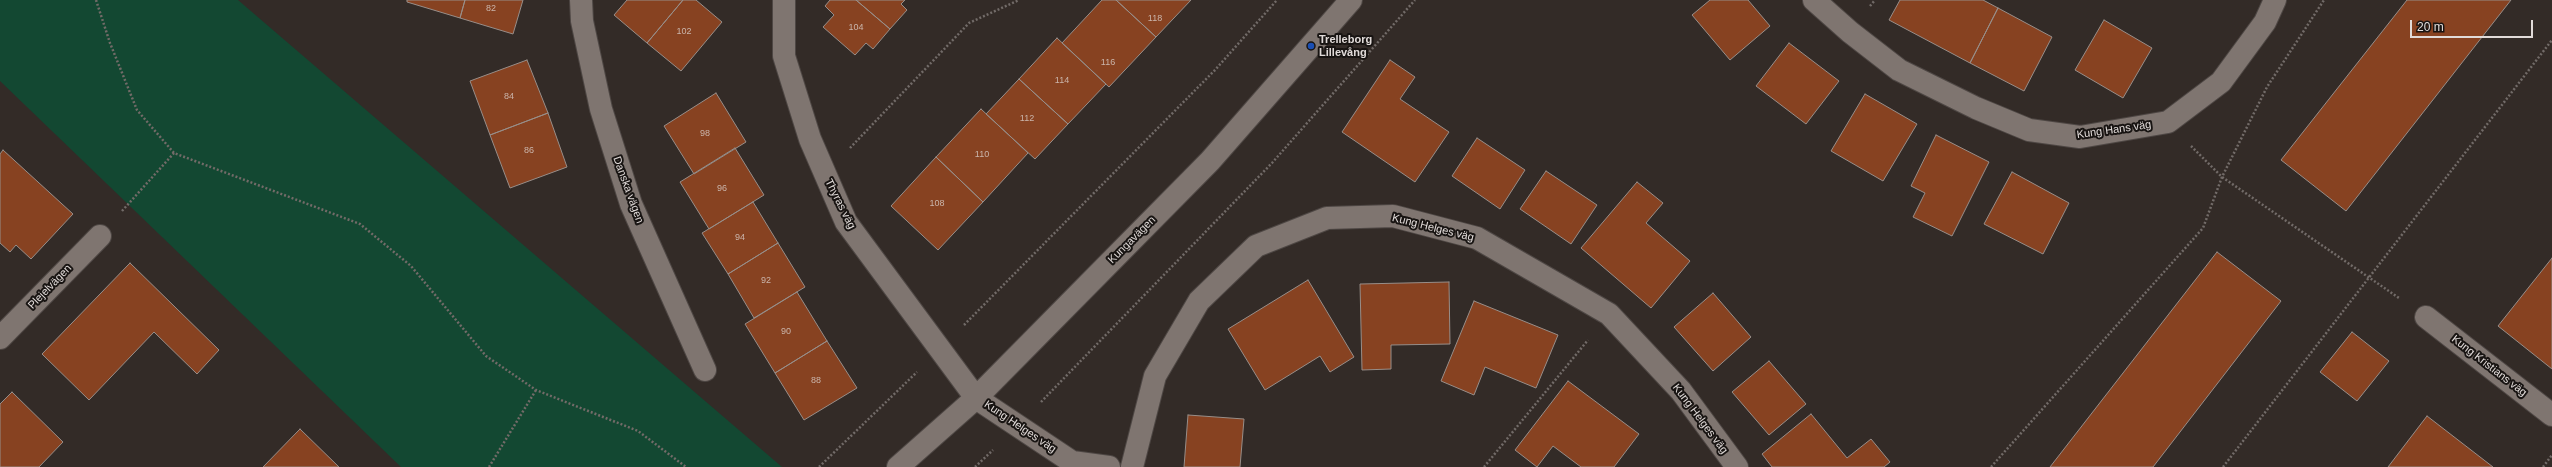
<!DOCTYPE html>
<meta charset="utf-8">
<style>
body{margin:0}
#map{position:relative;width:2552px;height:467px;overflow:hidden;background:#332b27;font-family:Arial,sans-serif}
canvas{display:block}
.scale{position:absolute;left:2410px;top:20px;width:123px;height:18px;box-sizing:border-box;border:2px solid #e1dbd9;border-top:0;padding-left:5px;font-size:12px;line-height:14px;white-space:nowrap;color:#e1dbd9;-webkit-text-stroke:3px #181412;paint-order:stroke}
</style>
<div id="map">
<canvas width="2552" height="467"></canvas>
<div class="scale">20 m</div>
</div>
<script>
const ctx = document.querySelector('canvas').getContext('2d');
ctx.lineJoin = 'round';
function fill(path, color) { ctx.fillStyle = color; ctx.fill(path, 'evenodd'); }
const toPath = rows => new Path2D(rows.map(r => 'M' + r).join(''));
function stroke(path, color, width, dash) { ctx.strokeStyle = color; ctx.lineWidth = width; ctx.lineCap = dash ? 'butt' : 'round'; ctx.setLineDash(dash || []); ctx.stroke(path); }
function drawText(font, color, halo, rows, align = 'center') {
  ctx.font = font + ' Arial,sans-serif'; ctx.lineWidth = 4; ctx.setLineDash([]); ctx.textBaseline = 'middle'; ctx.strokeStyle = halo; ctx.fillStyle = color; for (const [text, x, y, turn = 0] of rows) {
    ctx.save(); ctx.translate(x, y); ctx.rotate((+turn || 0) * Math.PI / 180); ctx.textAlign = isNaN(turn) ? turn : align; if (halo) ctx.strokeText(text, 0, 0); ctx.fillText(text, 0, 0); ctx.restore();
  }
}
fill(toPath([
 [0,0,238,0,782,467,401,467,0,81]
]), '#134832');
const building = toPath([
 [407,0,465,0,460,18,407,2,407,0],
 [465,0,523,0,513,34,460,18,465,0],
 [627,0,683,0,647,43,614,15,627,0],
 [683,0,696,0,722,22,681,71,647,43,683,0],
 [830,0,856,0,890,29,873,49,866,43,855,55,823,27,834,15,825,6,830,0],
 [856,0,905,0,901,4,907,10,890,29,856,0],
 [1102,0,1116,0,1156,37,1109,87,1062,43,1102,0],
 [1116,0,1191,0,1156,37,1116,0],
 [1710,0,1748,0,1770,26,1730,60,1692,15,1710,0],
 [1900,0,1983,0,1998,8,1970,63,1889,20,1900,0],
 [2407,0,2511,0,2346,211,2281,160,2407,0],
 [1998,8,2052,37,2024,91,1970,63,1998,8],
 [2104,20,2152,48,2123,98,2075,70,2104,20],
 [1057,38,1106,84,1068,124,1019,79,1057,38],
 [1789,43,1839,81,1806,124,1756,86,1789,43],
 [527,60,548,113,490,135,470,81,527,60],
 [1390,60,1415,77,1400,99,1449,132,1415,182,1342,132,1390,60],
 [1019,79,1068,124,1035,159,986,114,1019,79],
 [716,93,746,142,694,174,664,126,716,93],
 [1865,94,1917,124,1883,181,1831,151,1865,94],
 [981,109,1028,153,983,202,936,157,981,109],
 [548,113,567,167,510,188,490,135,548,113],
 [1936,135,1989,162,1952,236,1913,217,1925,193,1911,186,1936,135],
 [1477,138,1525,170,1500,209,1452,176,1477,138],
 [735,148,764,195,709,229,680,182,735,148],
 [3,150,73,214,31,259,16,245,10,252,0,243,0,154,3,150],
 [936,157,983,202,938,250,891,206,936,157],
 [1546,171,1597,205,1571,244,1520,209,1546,171],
 [2012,172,2069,203,2043,254,1984,224,2012,172],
 [1637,182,1663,203,1646,223,1690,261,1651,308,1581,248,1637,182],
 [753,202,778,243,728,274,702,233,753,202],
 [778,243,805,287,754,318,728,274,778,243],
 [2217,252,2281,301,2153,467,2050,467,2217,252],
 [2552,258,2552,369,2498,326,2552,258],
 [130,263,219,350,197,374,154,332,89,400,42,354,130,263],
 [1308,280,1354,357,1330,372,1320,356,1265,390,1228,329,1308,280],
 [1449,282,1450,344,1391,345,1391,369,1362,370,1360,284,1449,282],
 [797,292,827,341,775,373,745,324,797,292],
 [1713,293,1751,337,1713,371,1674,327,1713,293],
 [1474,301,1558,335,1536,388,1485,367,1474,395,1441,381,1474,301],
 [2352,332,2389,361,2357,401,2320,372,2352,332],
 [827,341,857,388,804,420,775,373,827,341],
 [1769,361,1806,404,1769,435,1732,392,1769,361],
 [1568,381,1639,434,1614,467,1581,467,1553,446,1537,467,1515,450,1568,381],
 [12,392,63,442,39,467,0,467,0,404,12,392],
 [1811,414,1847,458,1871,439,1890,462,1884,467,1772,467,1762,454,1811,414],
 [1188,415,1244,419,1240,467,1184,467,1188,415],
 [2427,416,2493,467,2388,467,2427,416],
 [300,429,339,467,263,467,300,429]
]);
fill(building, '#874221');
stroke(building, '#988e89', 1);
const street = toPath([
 [581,0,582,21,601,109,631,204,705,370],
 [784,0,784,56,810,139,846,222,976,398,1072,462,1109,467],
 [1814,0,1850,32,1899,70,1976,108,2029,130,2080,137,2168,122,2221,82,2265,22,2275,0],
 [2426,317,2552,415],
 [0,338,100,236],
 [898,467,976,398,1210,161,1351,0],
 [1132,467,1155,376,1199,301,1256,246,1327,218,1393,216,1477,238,1609,314,1681,391,1737,467]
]);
stroke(street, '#4e4744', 24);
stroke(toPath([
 [96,0,110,43,137,110,174,153,360,224,411,266,486,356,536,390,638,431,686,467],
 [1870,6,1875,0],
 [2191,146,2222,177,2399,298],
 [850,148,969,23,1019,0],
 [122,211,174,153],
 [964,325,1215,70,1277,0],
 [1041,402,1272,163,1415,0],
 [489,467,536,390],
 [819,467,917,372],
 [975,467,993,450],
 [1484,467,1588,340],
 [1991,467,2203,228,2222,177,2267,87,2324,0],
 [2223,467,2552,40],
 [2543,467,2552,455]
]), '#726b68', 2.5, [2, 2]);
stroke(street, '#7f7570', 22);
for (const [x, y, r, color] of [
 [1311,46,4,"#1a4fb4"]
]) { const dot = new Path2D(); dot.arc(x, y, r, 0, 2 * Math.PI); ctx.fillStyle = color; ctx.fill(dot); stroke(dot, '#181412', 1.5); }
drawText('9px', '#cab5ab', null, [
 ["82",491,9],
 ["118",1155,19],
 ["104",856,28],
 ["102",684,32],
 ["116",1108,63],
 ["114",1062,81],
 ["84",509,97],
 ["112",1027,119],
 ["98",705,134],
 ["86",529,151],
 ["110",982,155],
 ["96",722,189],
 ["108",937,204],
 ["94",740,238],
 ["92",766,281],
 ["90",786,332],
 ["88",816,381]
]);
drawText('bold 11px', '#e1dbd9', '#181412', [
 ["Trelleborg",1319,40],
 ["Lillevång",1319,53]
], 'left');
drawText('11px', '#e1dbd9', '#181412', [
 ["Kung Hans väg",2114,130,-8],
 ["Danska vägen",628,190,70],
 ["Thyras väg",840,204,63],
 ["Kung Helges väg",1433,228,14],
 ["Kungavägen",1132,240,-45],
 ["Plejelvägen",50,287,-46],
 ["Kung Kristians väg",2489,366,38],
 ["Kung Helges väg",1700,419,53],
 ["Kung Helges väg",1020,427,34]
]);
</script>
